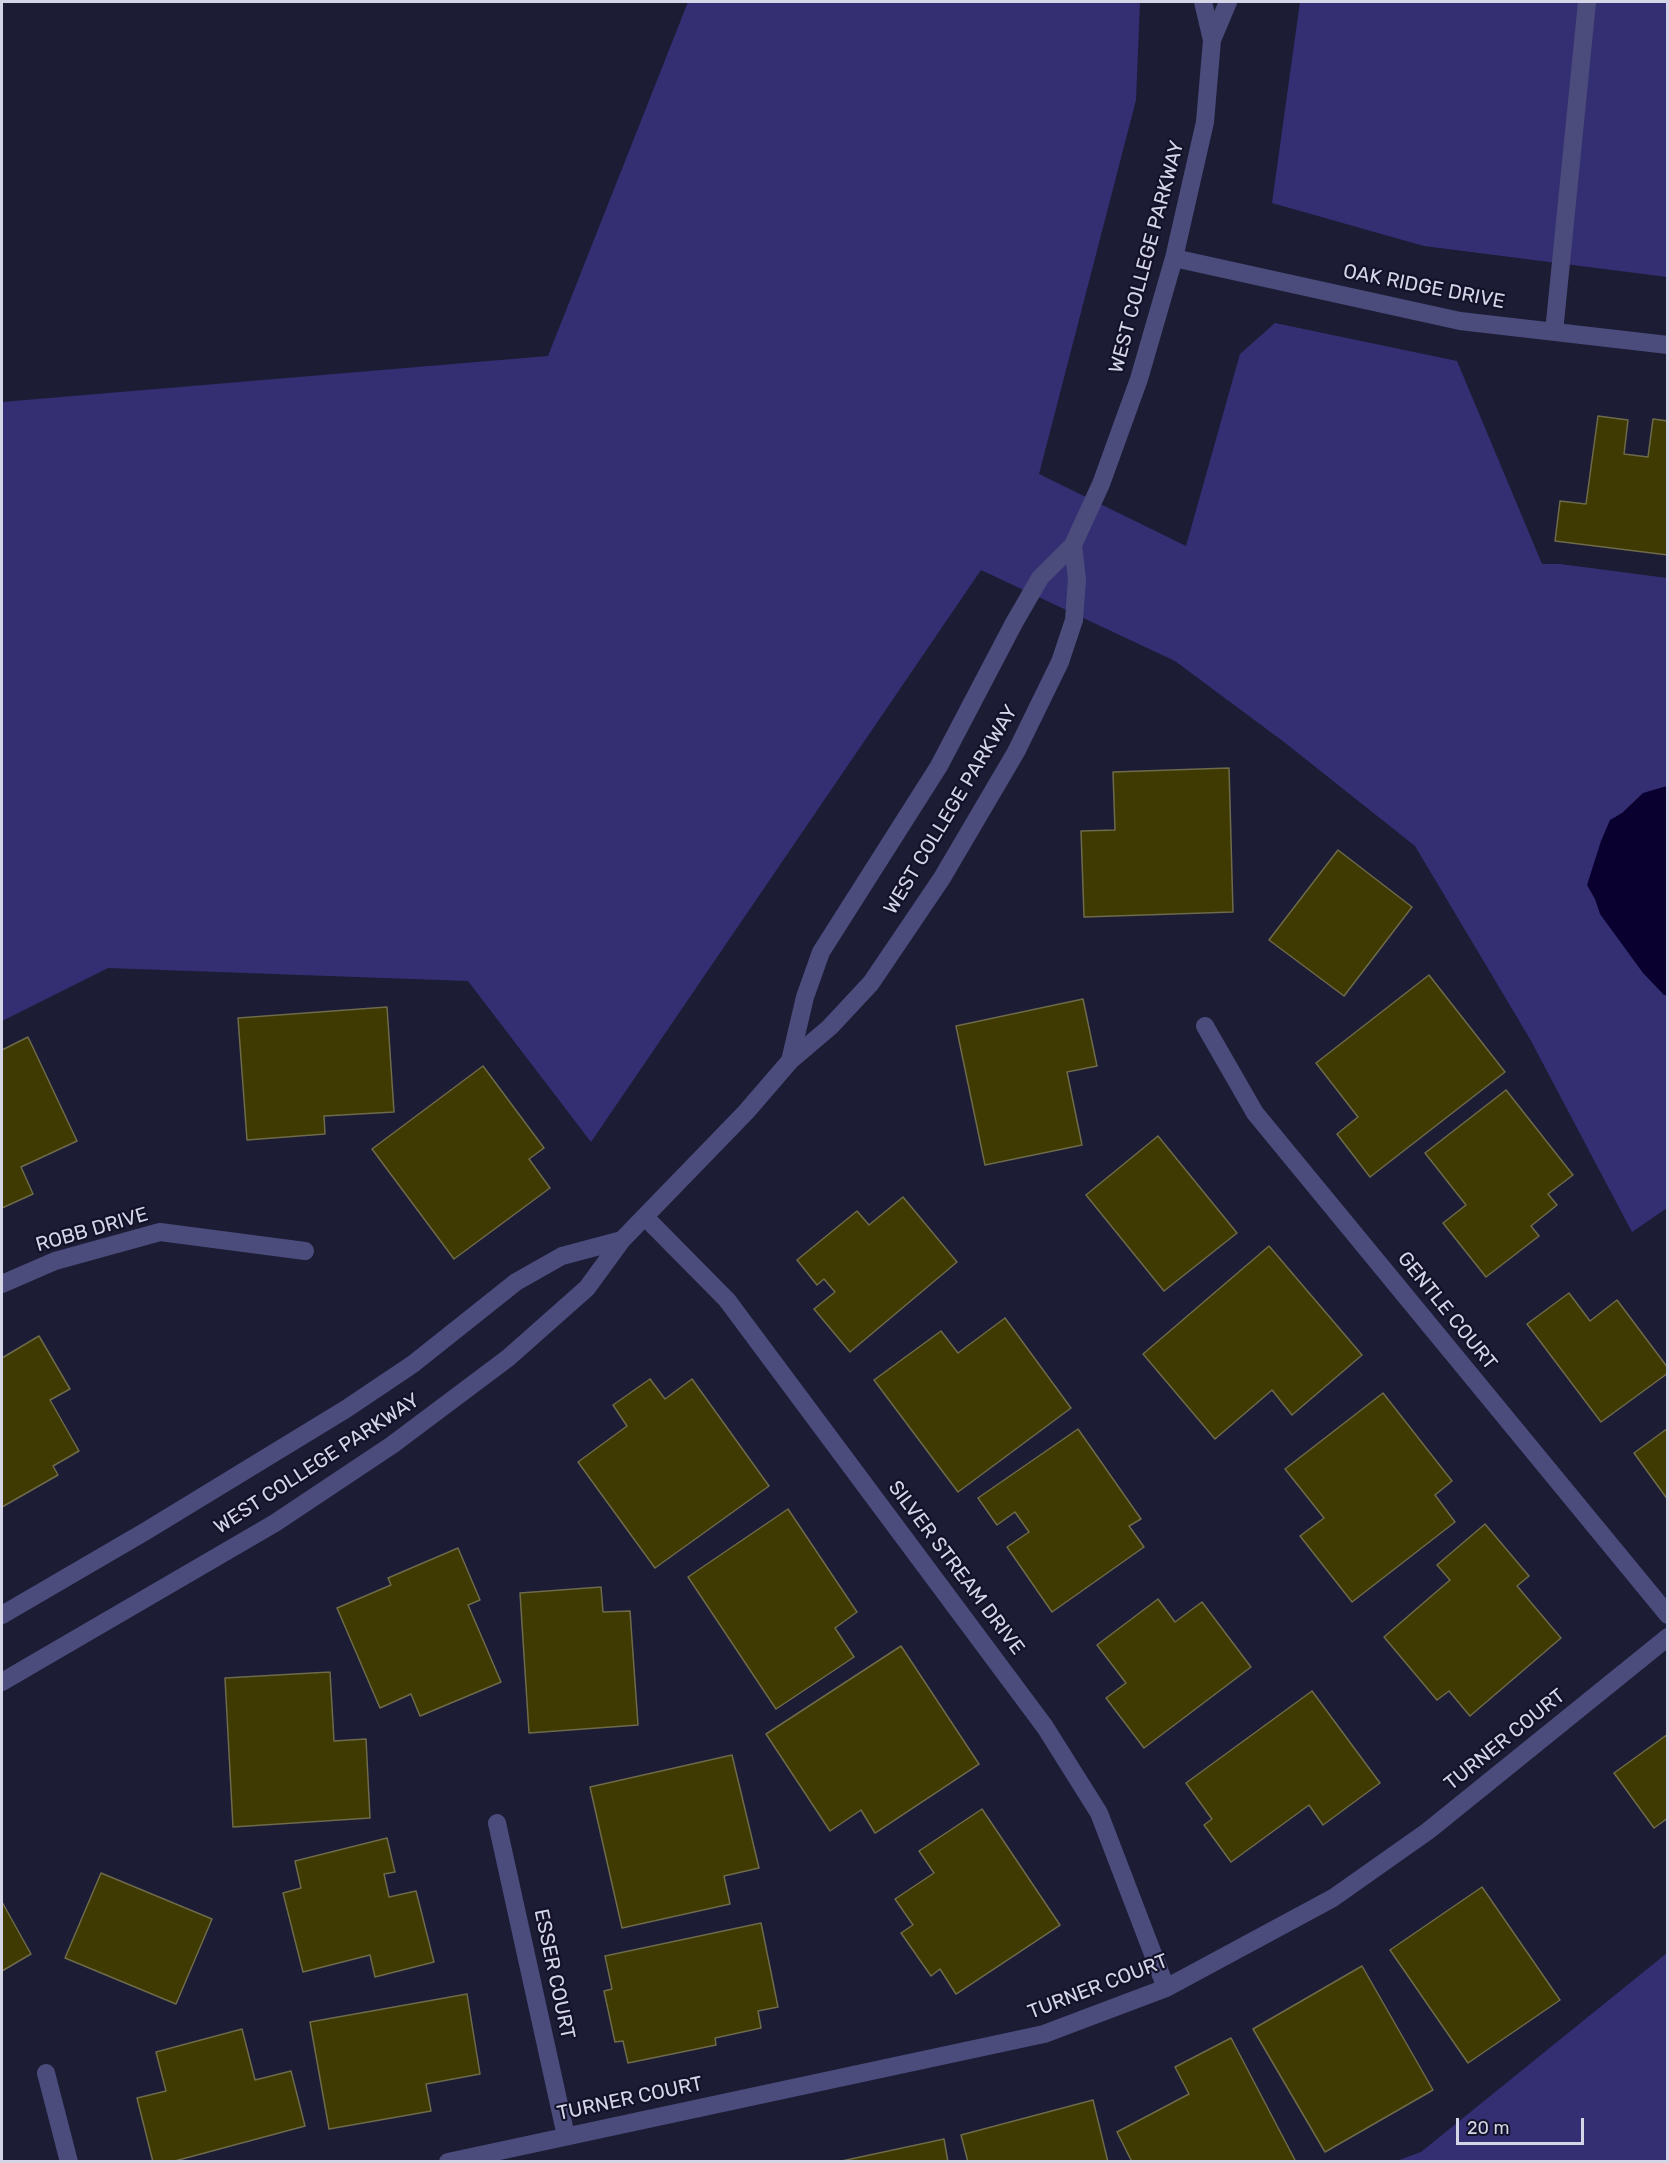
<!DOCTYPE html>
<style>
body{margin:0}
#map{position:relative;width:1669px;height:2163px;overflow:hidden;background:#1c1c35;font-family:Rubik,sans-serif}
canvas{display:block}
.frame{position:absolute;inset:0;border:3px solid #d4d6e7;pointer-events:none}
.scale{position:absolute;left:1456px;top:2118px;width:128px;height:27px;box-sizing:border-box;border:3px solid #d4d6e7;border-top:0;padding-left:8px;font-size:18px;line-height:21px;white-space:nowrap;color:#d4d6e7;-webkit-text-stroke:4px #13122a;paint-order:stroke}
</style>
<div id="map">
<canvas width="1669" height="2163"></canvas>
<div class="frame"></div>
<div class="scale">20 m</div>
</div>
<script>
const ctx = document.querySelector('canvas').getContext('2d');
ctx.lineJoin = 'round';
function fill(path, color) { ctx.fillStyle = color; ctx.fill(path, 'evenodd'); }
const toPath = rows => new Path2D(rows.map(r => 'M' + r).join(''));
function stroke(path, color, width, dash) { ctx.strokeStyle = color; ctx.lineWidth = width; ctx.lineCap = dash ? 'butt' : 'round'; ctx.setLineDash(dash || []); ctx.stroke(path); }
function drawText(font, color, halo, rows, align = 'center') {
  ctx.font = font + ' Rubik,sans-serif'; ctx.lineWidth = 4.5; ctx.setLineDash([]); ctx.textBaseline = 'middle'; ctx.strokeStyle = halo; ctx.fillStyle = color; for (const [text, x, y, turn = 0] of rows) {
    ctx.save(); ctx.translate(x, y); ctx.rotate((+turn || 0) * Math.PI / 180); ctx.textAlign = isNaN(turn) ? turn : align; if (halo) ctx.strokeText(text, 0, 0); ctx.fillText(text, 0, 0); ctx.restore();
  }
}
fill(toPath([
 [688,2,1140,2,1136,100,1039,474,1186,546,1240,354,1275,323,1457,361,1542,564,1560,564,1667,578,1667,1208,1632,1232,1530,1039,1415,846,1284,742,1175,661,981,570,591,1142,468,981,108,968,2,1021,2,402,548,356],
 [1300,2,1667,2,1667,277,1424,246,1272,203],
 [1667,1953,1667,2161,1396,2161,1421,2152]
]), '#342f73');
fill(toPath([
 [1667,786,1668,786,1667,995,1664,995,1643,973,1600,914,1595,899,1587,885,1601,841,1610,820,1622,813,1643,793]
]), '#09002f');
const building = toPath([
 [1598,416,1628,420,1624,454,1648,457,1653,419,1668,421,1668,555,1555,541,1560,501,1586,504,1598,416],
 [1229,768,1233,912,1084,917,1081,831,1115,830,1113,772,1229,768],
 [1338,850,1412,907,1344,996,1269,940,1338,850],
 [1429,975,1505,1072,1370,1177,1337,1134,1358,1117,1316,1063,1429,975],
 [1083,999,1097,1066,1067,1072,1082,1145,985,1165,956,1026,1083,999],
 [387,1007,394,1112,324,1116,325,1134,247,1140,238,1018,387,1007],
 [28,1037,77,1141,21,1167,33,1194,2,1208,2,1050,28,1037],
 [483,1066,544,1148,529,1159,550,1188,454,1259,372,1149,483,1066],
 [1506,1090,1573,1175,1548,1194,1557,1205,1531,1226,1539,1236,1486,1277,1443,1223,1466,1205,1425,1153,1506,1090],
 [1158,1136,1237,1233,1164,1291,1086,1195,1158,1136],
 [903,1197,957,1262,850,1352,814,1309,835,1292,824,1279,817,1285,797,1260,857,1211,869,1225,903,1197],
 [1269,1246,1362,1355,1292,1415,1272,1390,1215,1439,1143,1354,1269,1246],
 [1569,1293,1590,1321,1617,1300,1668,1368,1668,1373,1601,1422,1527,1324,1569,1293],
 [1005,1318,1071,1408,958,1492,874,1380,941,1331,958,1353,1005,1318],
 [39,1336,70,1389,50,1400,79,1451,53,1466,58,1475,2,1507,2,1358,39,1336],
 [650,1379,665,1399,692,1379,769,1486,655,1568,578,1462,627,1426,613,1405,650,1379],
 [1383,1393,1452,1481,1435,1495,1455,1522,1352,1602,1300,1536,1324,1518,1285,1469,1383,1393],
 [1668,1428,1668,1500,1634,1453,1668,1428],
 [1078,1429,1141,1519,1129,1526,1144,1547,1052,1612,1007,1547,1029,1532,1015,1512,997,1525,978,1498,1078,1429],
 [788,1509,857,1612,835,1628,854,1657,776,1709,688,1577,788,1509],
 [1485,1524,1529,1576,1517,1586,1561,1638,1470,1716,1449,1691,1437,1700,1384,1637,1450,1580,1437,1565,1485,1524],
 [458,1548,480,1600,468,1605,501,1682,420,1716,411,1694,380,1708,337,1608,391,1585,388,1578,458,1548],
 [601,1587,603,1612,630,1611,638,1725,529,1733,520,1593,601,1587],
 [1158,1599,1175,1622,1202,1602,1251,1667,1144,1748,1106,1698,1126,1683,1097,1645,1158,1599],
 [901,1646,979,1764,875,1833,861,1810,830,1831,766,1734,901,1646],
 [330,1672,334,1741,366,1739,370,1818,233,1827,225,1678,330,1672],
 [1312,1691,1380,1783,1323,1825,1309,1805,1231,1862,1204,1825,1212,1819,1186,1783,1312,1691],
 [1668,1734,1668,1818,1654,1828,1614,1773,1668,1734],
 [732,1755,759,1868,724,1876,730,1904,622,1928,590,1787,732,1755],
 [982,1809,1060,1925,956,1994,940,1969,931,1976,901,1933,913,1925,895,1899,934,1873,919,1851,982,1809],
 [387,1838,395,1872,384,1874,389,1897,416,1891,434,1962,375,1977,370,1955,303,1972,283,1893,301,1888,295,1861,387,1838],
 [101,1873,212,1919,176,2004,65,1958,101,1873],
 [1482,1887,1560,2000,1468,2063,1390,1950,1482,1887],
 [2,1902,31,1954,2,1971,2,1902],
 [761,1923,778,2007,758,2011,761,2028,715,2038,716,2045,628,2063,623,2041,615,2042,604,1991,612,1989,605,1956,761,1923],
 [1362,1966,1433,2090,1325,2152,1253,2029,1362,1966],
 [467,1994,480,2074,426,2084,431,2111,329,2129,310,2022,467,1994],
 [242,2029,255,2080,291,2071,305,2126,171,2162,153,2162,137,2098,166,2091,156,2052,242,2029],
 [1231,2038,1296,2162,1132,2162,1117,2132,1189,2094,1175,2067,1231,2038],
 [1093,2100,1108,2162,968,2162,961,2135,1093,2100],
 [944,2139,948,2162,837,2162,944,2139]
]);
fill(building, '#3f3902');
stroke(building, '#6e6b4a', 1.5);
stroke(toPath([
 [1203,2,1212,40],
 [1174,258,1460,321,1668,345],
 [1554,332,1587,2],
 [1205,1026,1255,1113,1668,1615],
 [790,1061,805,997,821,952,939,766,1014,623,1040,578,1073,545,1101,484,1139,379,1174,258,1205,122,1212,40,1228,2],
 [645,1217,727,1300,1045,1727,1099,1813,1166,1988],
 [2,1284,55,1261,160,1232,305,1251],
 [2,1615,146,1531,346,1409,413,1364,516,1282,562,1256,622,1240],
 [2,1682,275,1523,392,1445,508,1358,587,1288,622,1240,746,1112,790,1061,830,1027,871,983,942,878,1016,752,1060,662,1074,620,1077,579,1073,545],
 [497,1823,566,2136],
 [46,2073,69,2162],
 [448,2162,1044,2034,1166,1988,1333,1898,1428,1831,1668,1637]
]), '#4b4c7c', 18);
drawText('20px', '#d4d6e7', '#13122a', [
 ["WEST COLLEGE PARKWAY",1147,257,-75],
 ["OAK RIDGE DRIVE",1424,287,11],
 ["WEST COLLEGE PARKWAY",951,810,-59],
 ["ROBB DRIVE",92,1230,-16],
 ["GENTLE COURT",1447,1311,51],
 ["WEST COLLEGE PARKWAY",317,1464,-33],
 ["SILVER STREAM DRIVE",956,1568,53],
 ["TURNER COURT",1505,1740,-39],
 ["ESSER COURT",554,1974,78],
 ["TURNER COURT",1098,1987,-21],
 ["TURNER COURT",630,2099,-12]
]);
</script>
